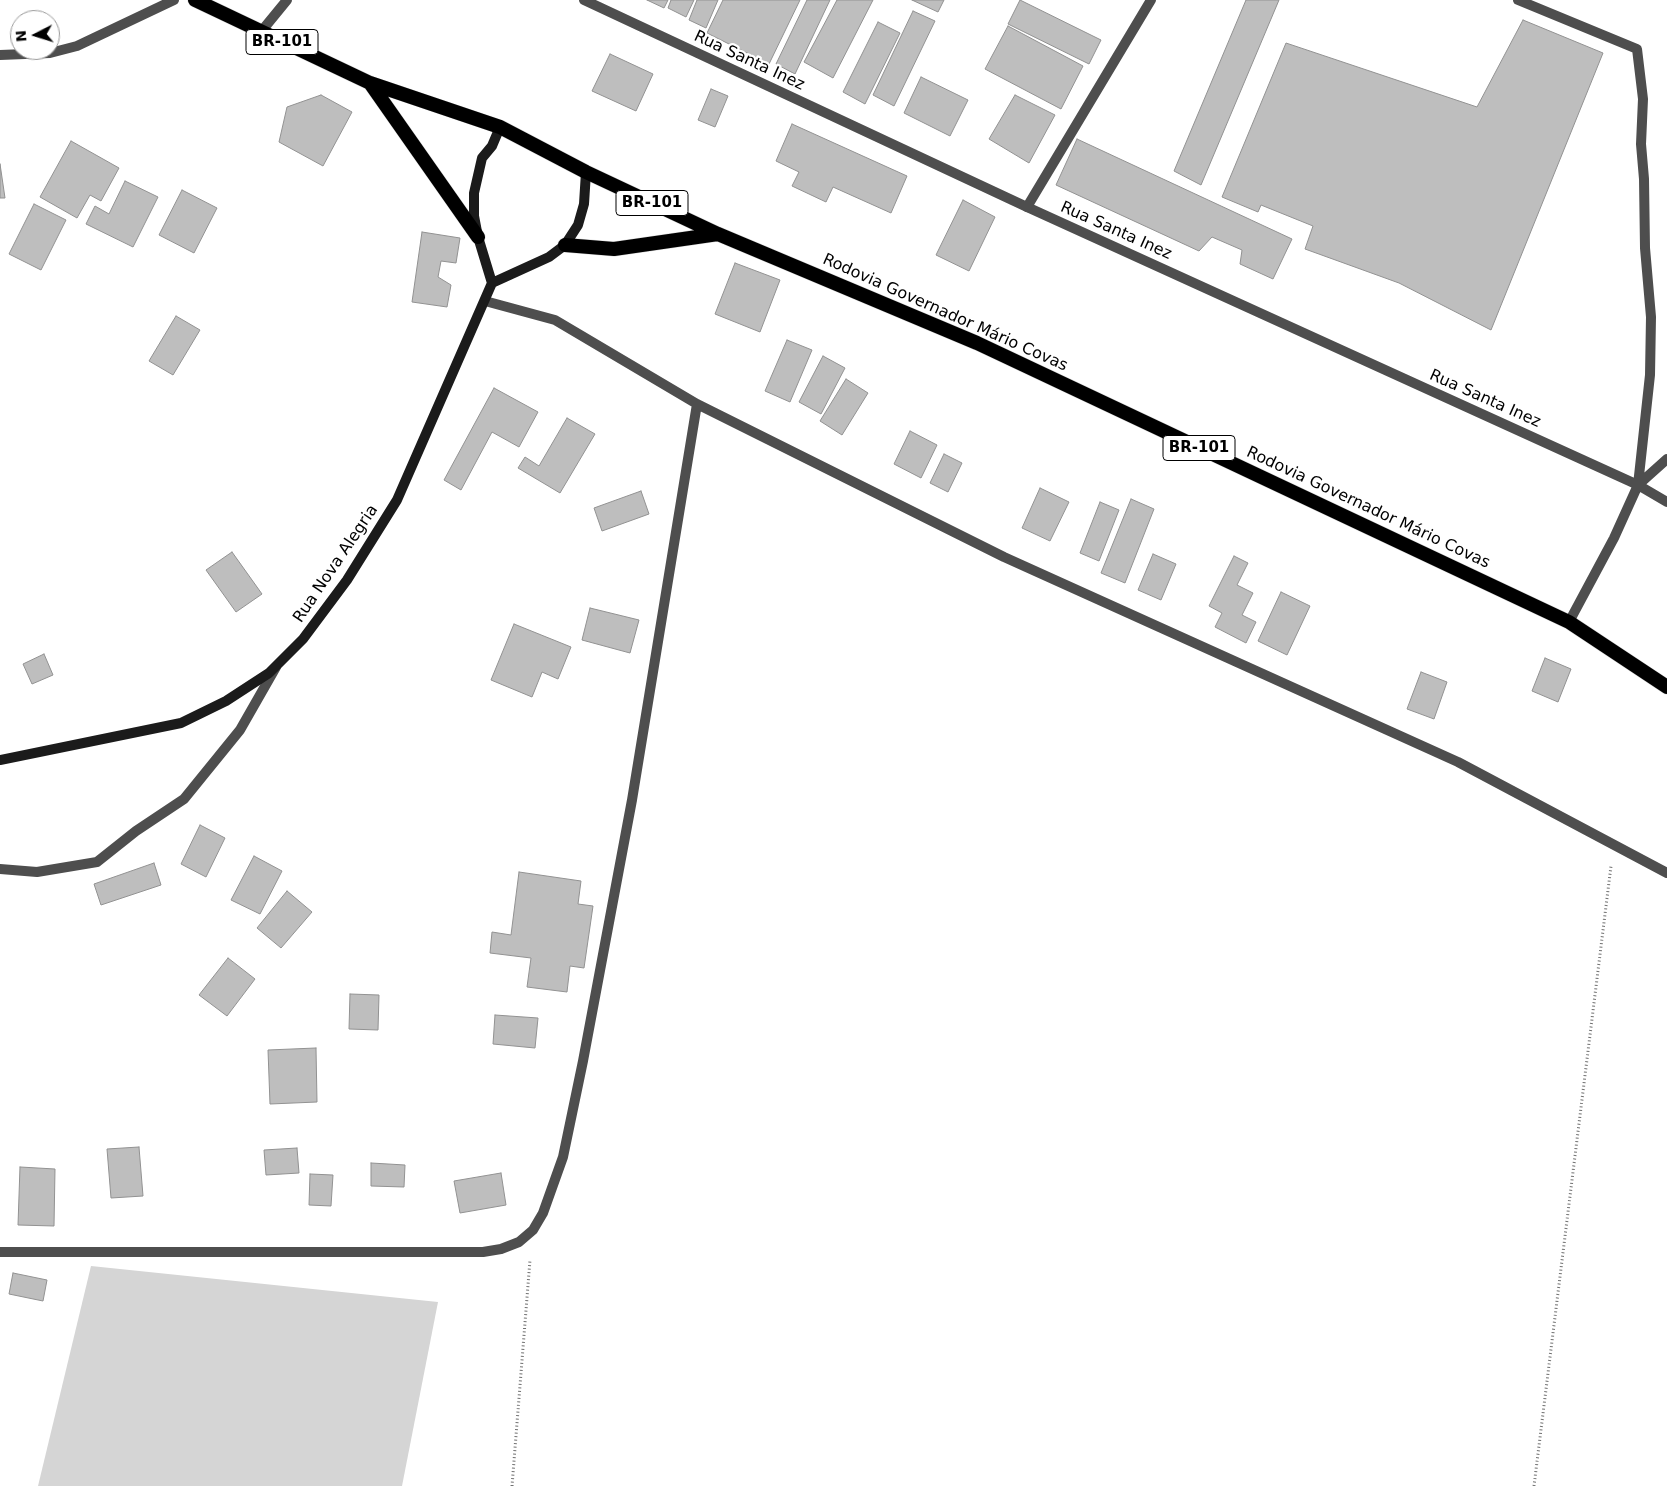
<!DOCTYPE html>
<meta charset="utf-8">
<style>
body{margin:0}
#map{position:relative;width:1667px;height:1486px;overflow:hidden;background:#fff;font-family:"DejaVu Sans",sans-serif}
canvas{display:block}
.north{position:absolute;left:10px;top:10px;width:50px;height:50px;box-sizing:border-box;background:#fff;border:1px solid #999;border-radius:50%;rotate:265deg;font-size:14px;font-weight:700;line-height:20px;text-align:center;color:#000}
.north::after{content:'';display:block;margin:auto;width:18px;height:22px;background:#000;clip-path:polygon(50% 0,100% 100%,50% 72%,0 100%)}
</style>
<div id="map">
<canvas width="1667" height="1486"></canvas>
<div class="north">N</div>
</div>
<script>
const ctx = document.querySelector('canvas').getContext('2d');
ctx.lineJoin = 'round';
function fill(path, color) { ctx.fillStyle = color; ctx.fill(path, 'evenodd'); }
const toPath = rows => new Path2D(rows.map(r => 'M' + r).join(''));
function stroke(path, color, width, dash) { ctx.strokeStyle = color; ctx.lineWidth = width; ctx.lineCap = dash ? 'butt' : 'round'; ctx.setLineDash(dash || []); ctx.stroke(path); }
function drawText(font, color, halo, rows, align = 'center') {
  ctx.font = font + ' "DejaVu Sans",sans-serif'; ctx.lineWidth = 4.5; ctx.setLineDash([]); ctx.textBaseline = 'middle'; ctx.strokeStyle = halo; ctx.fillStyle = color; for (const [text, x, y, turn = 0] of rows) {
    ctx.save(); ctx.translate(x, y); ctx.rotate((+turn || 0) * Math.PI / 180); ctx.textAlign = isNaN(turn) ? turn : align; if (halo) ctx.strokeText(text, 0, 0); ctx.fillText(text, 0, 0); ctx.restore();
  }
}
fill(toPath([
 [91,1266,438,1302,402,1486,38,1486]
]), '#d5d5d5');
const building = toPath([
 [647,0,668,0,664,8,647,0],
 [671,0,694,0,686,17,668,8,671,0],
 [697,0,718,0,706,28,689,20,697,0],
 [723,0,800,0,769,64,707,33,723,0],
 [807,0,830,0,795,74,776,64,807,0],
 [837,0,873,0,833,78,804,62,837,0],
 [912,0,944,0,938,12,912,0],
 [1020,0,1101,40,1089,64,1008,24,1020,0],
 [1246,0,1279,0,1201,185,1174,171,1246,0],
 [913,11,935,21,894,106,873,95,913,11],
 [1523,20,1603,53,1491,330,1399,283,1305,249,1313,226,1261,205,1258,212,1222,197,1286,43,1477,107,1523,20],
 [878,22,900,33,865,104,843,92,878,22],
 [1008,26,1083,66,1061,109,985,69,1008,26],
 [610,54,653,74,636,111,592,91,610,54],
 [921,77,968,100,950,136,904,113,921,77],
 [711,89,728,96,715,127,698,120,711,89],
 [321,95,352,112,323,166,279,142,287,107,321,95],
 [1015,95,1055,115,1029,163,989,139,1015,95],
 [792,124,907,176,891,213,833,187,826,202,792,186,799,172,776,161,792,124],
 [1077,139,1292,239,1273,279,1240,264,1242,250,1212,237,1199,251,1056,185,1077,139],
 [71,141,119,168,101,201,90,195,77,218,40,197,71,141],
 [0,164,5,198,0,198,0,164],
 [125,181,158,197,133,247,86,224,95,206,109,214,125,181],
 [182,190,217,208,194,253,159,235,182,190],
 [963,200,995,217,969,271,936,255,963,200],
 [34,204,66,220,41,270,9,254,34,204],
 [422,232,460,238,456,263,441,261,438,277,451,285,447,307,412,302,422,232],
 [735,263,780,280,760,332,715,314,735,263],
 [176,316,200,330,173,375,149,361,176,316],
 [787,340,812,350,790,402,765,391,787,340],
 [823,356,845,368,821,414,799,402,823,356],
 [846,379,868,393,842,435,820,421,846,379],
 [494,388,538,412,519,447,492,432,461,490,444,480,494,388],
 [567,418,595,434,560,493,518,468,525,457,539,466,567,418],
 [910,431,937,445,921,478,894,464,910,431],
 [944,454,962,463,948,492,930,483,944,454],
 [1040,488,1069,502,1050,541,1022,528,1040,488],
 [641,491,649,514,602,531,594,508,641,491],
 [1131,499,1154,509,1125,583,1101,573,1131,499],
 [1100,502,1119,510,1099,561,1080,553,1100,502],
 [232,552,262,594,236,612,206,570,232,552],
 [1153,554,1176,564,1161,600,1138,590,1153,554],
 [1234,556,1248,563,1237,585,1253,593,1242,615,1256,622,1246,643,1215,627,1222,613,1209,606,1234,556],
 [1281,592,1310,606,1287,655,1258,641,1281,592],
 [590,608,639,620,630,653,582,640,590,608],
 [514,624,571,647,558,679,542,672,532,697,491,680,514,624],
 [44,654,53,675,32,684,23,664,44,654],
 [1545,658,1571,669,1558,702,1532,691,1545,658],
 [1421,672,1447,682,1434,719,1407,709,1421,672],
 [200,825,225,838,206,877,181,864,200,825],
 [254,856,282,871,260,914,231,900,254,856],
 [154,863,161,885,101,905,94,884,154,863],
 [519,872,581,881,578,904,593,906,584,968,570,966,567,992,527,987,531,958,490,953,492,932,511,935,519,872],
 [287,891,312,912,281,948,257,928,287,891],
 [228,958,255,979,227,1016,199,995,228,958],
 [350,994,379,995,378,1030,349,1029,350,994],
 [495,1015,538,1018,535,1048,493,1044,495,1015],
 [316,1048,317,1102,270,1104,268,1050,316,1048],
 [139,1147,143,1196,111,1198,107,1149,139,1147],
 [297,1148,299,1173,266,1175,264,1150,297,1148],
 [371,1163,405,1165,404,1187,371,1186,371,1163],
 [20,1167,55,1169,54,1226,18,1225,20,1167],
 [501,1173,506,1205,460,1213,454,1181,501,1173],
 [310,1174,333,1175,331,1206,309,1205,310,1174],
 [13,1273,47,1280,43,1301,9,1294,13,1273]
]);
fill(building, '#bebebe');
stroke(building, '#929292', 1);
const trunk = toPath([
 [195,0,370,83,500,127,586,172,718,234,977,343,1569,622,1667,687],
 [370,83,478,237],
 [565,245,614,249,718,234]
]);
stroke(trunk, '#dbdbdb', 15);
stroke(toPath([
 [512,1486,530,1260],
 [1534,1486,1611,866]
]), '#707070', 3, [1, 2.5]);
stroke(toPath([
 [1518,0,1637,49,1643,99,1641,144,1644,179,1645,248,1651,317,1650,375,1638,485,1614,538,1569,622],
 [1027,207,1638,485,1667,502],
 [1638,485,1667,459]
]), '#4e4e4e', 10);
stroke(toPath([
 [584,0,1027,207,1151,0],
 [260,33,287,0],
 [0,55,50,53,77,46,174,0],
 [485,301,555,320,697,404,1004,557,1458,762,1667,873],
 [0,869,37,872,97,862,136,831,184,799,240,730,276,667],
 [0,1252,483,1252,501,1249,519,1242,533,1230,543,1213,563,1157,583,1061,632,800,697,404]
]), '#4e4e4e', 10);
stroke(toPath([
 [492,283,549,257,565,245,578,225,584,204,586,172],
 [0,760,181,723,226,701,269,673,303,639,347,580,397,500,492,283,478,237,474,216,474,193,482,158,492,146,500,127]
]), '#1b1b1b', 10);
stroke(trunk, '#000', 14);
for (const [x, y, w] of [
 [282,42,72],
 [652,203,72],
 [1199,448,72]
]) { const box = new Path2D(); box.roundRect(x - w / 2, y - 12.5, w, 25, 4); ctx.fillStyle = '#fff'; ctx.fill(box); stroke(box, '#000', 1); }
drawText('bold 15px', '#000', null, [
 ["BR-101",282,42],
 ["BR-101",652,203],
 ["BR-101",1199,448]
]);
drawText('16px', '#000', '#fff', [
 ["Rua Santa Inez",749,61,25],
 ["Rua Santa Inez",1116,231,24],
 ["Rodovia Governador Mário Covas",945,313,24],
 ["Rua Santa Inez",1485,399,24],
 ["Rodovia Governador Mário Covas",1368,508,25],
 ["Rua Nova Alegria",336,564,-56]
]);
</script>
